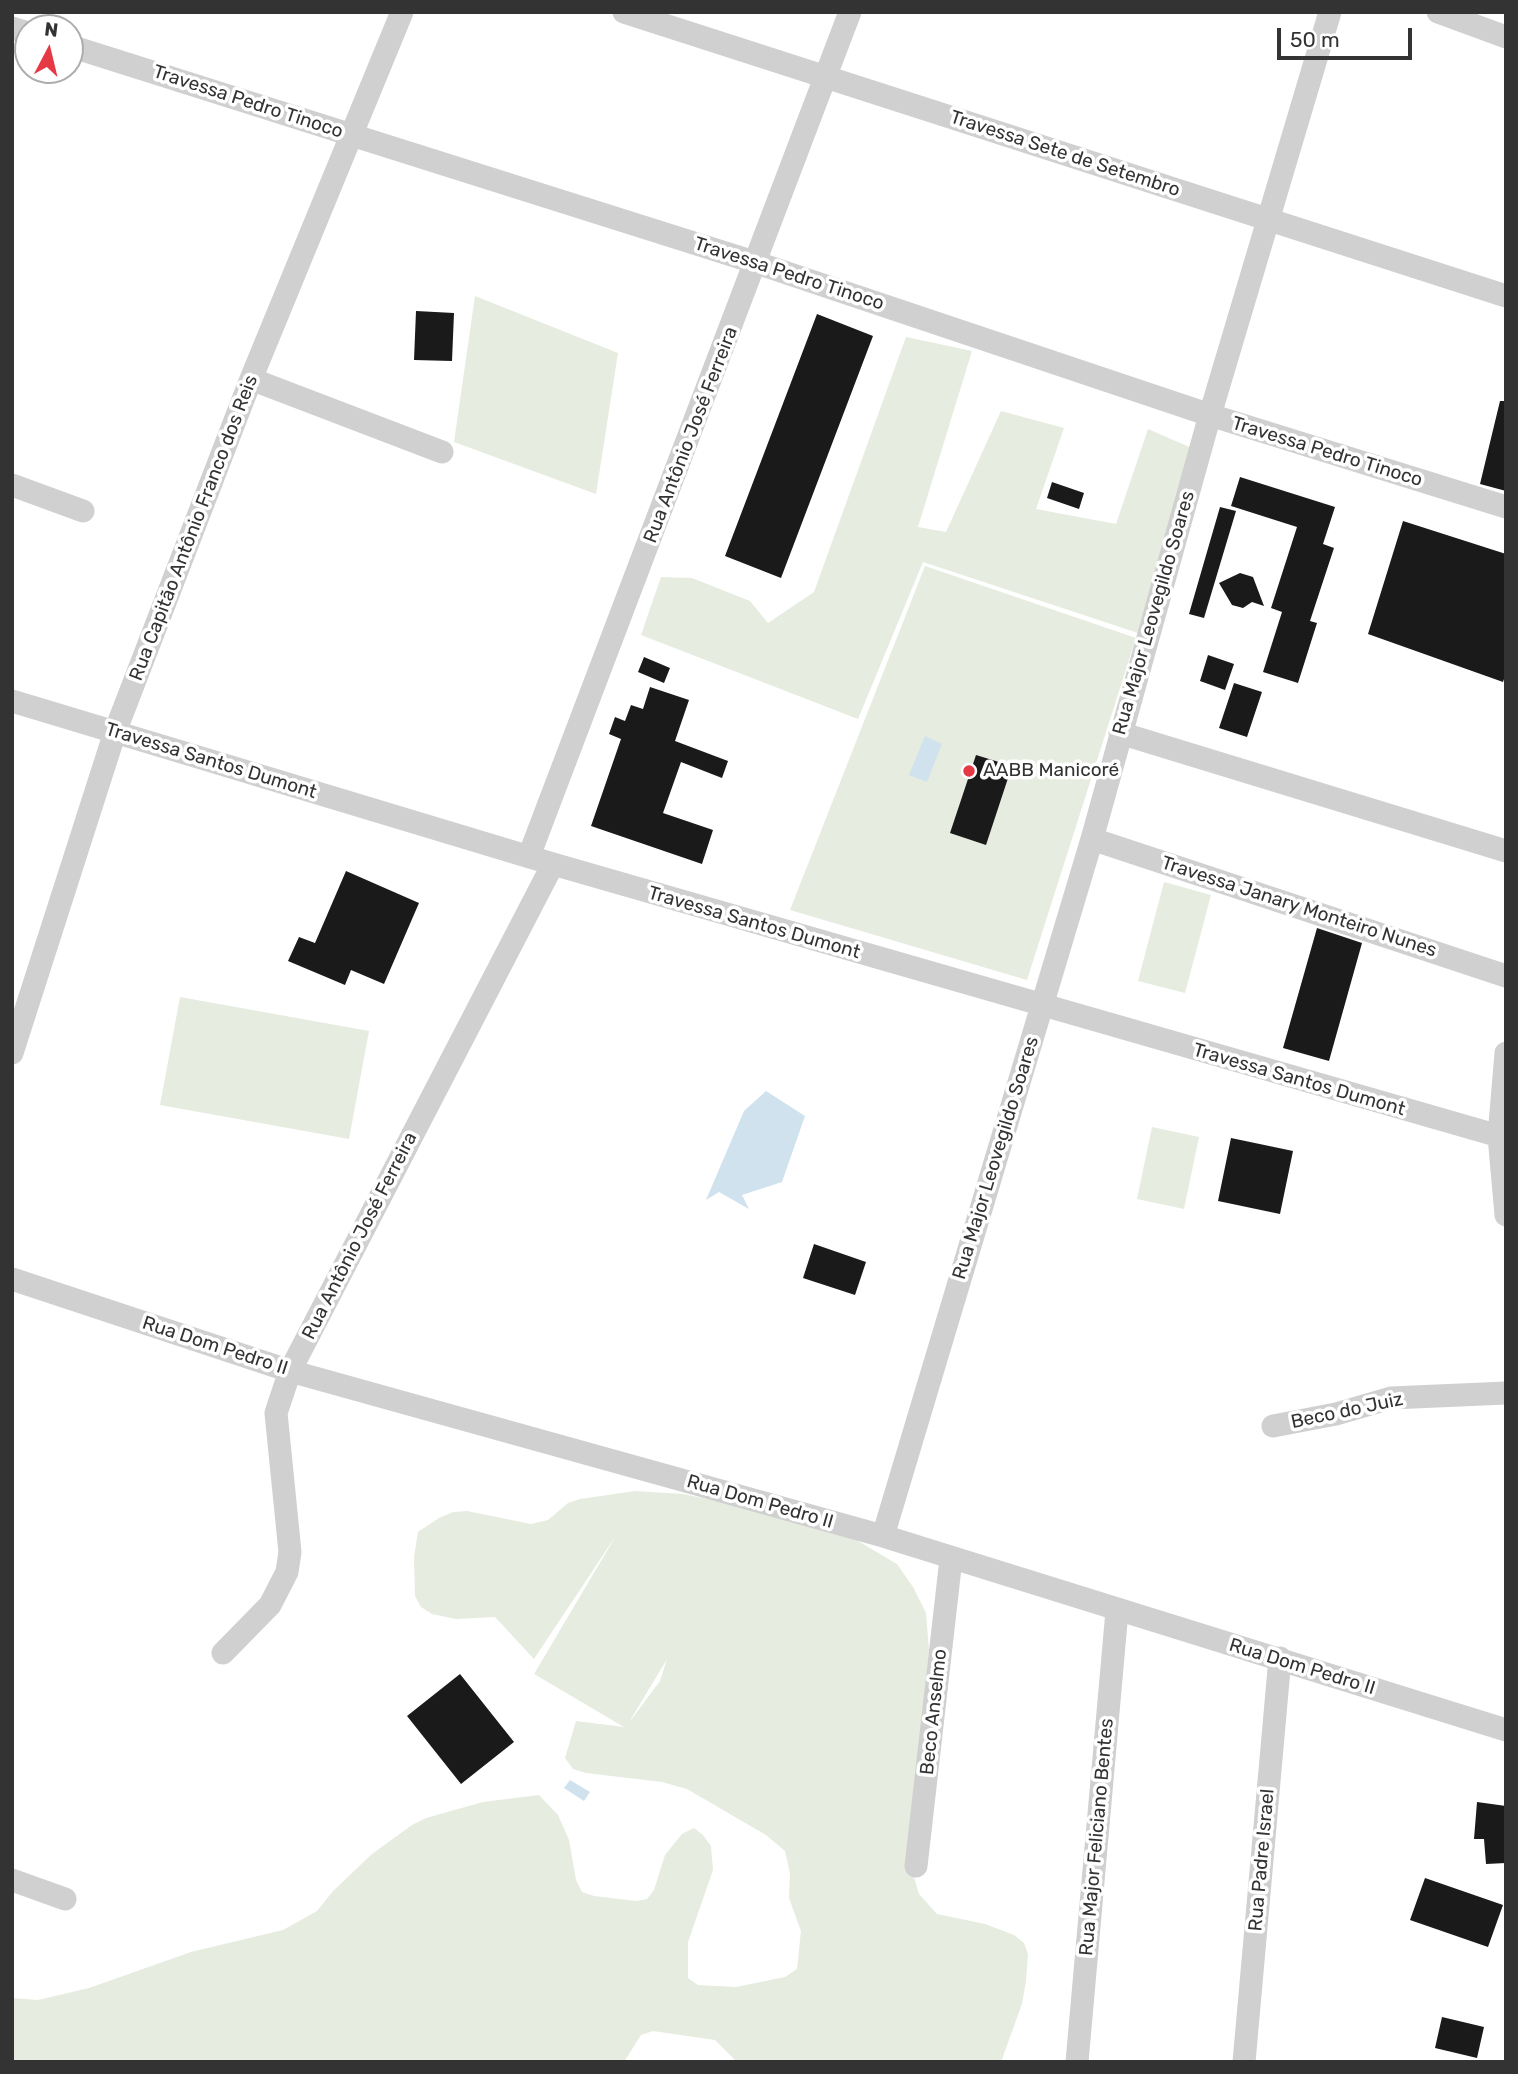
<!DOCTYPE html>
<meta charset="utf-8">
<style>
body{margin:0}
#map{position:relative;width:1518px;height:2074px;overflow:hidden;background:#fff;font-family:Rubik,sans-serif}
canvas{display:block}
.frame{position:absolute;inset:0;border:14px solid #333;pointer-events:none}
.north{position:absolute;left:14px;top:14px;width:70px;height:70px;box-sizing:border-box;background:#fff;border:2px solid #adadad;border-radius:50%;rotate:7deg;font-size:19px;font-weight:700;line-height:28px;text-align:center;color:#333}
.north::after{content:'';display:block;margin:auto;width:24px;height:32px;background:#e63946;clip-path:polygon(50% 0,100% 100%,50% 72%,0 100%)}
.scale{position:absolute;left:1277px;top:28px;width:135px;height:32px;box-sizing:border-box;border:4px solid #333;border-top:0;padding-left:9px;font-size:21px;line-height:24px;white-space:nowrap;color:#333;-webkit-text-stroke:5px #fff;paint-order:stroke}
</style>
<div id="map">
<canvas width="1518" height="2074"></canvas>
<div class="frame"></div>
<div class="north">N</div>
<div class="scale">50 m</div>
</div>
<script>
const ctx = document.querySelector('canvas').getContext('2d');
ctx.lineJoin = 'round';
function fill(path, color) { ctx.fillStyle = color; ctx.fill(path, 'evenodd'); }
const toPath = rows => new Path2D(rows.map(r => 'M' + r).join(''));
function stroke(path, color, width, dash) { ctx.strokeStyle = color; ctx.lineWidth = width; ctx.lineCap = dash ? 'butt' : 'round'; ctx.setLineDash(dash || []); ctx.stroke(path); }
function drawText(font, color, halo, rows, align = 'center') {
  ctx.font = font + ' Rubik,sans-serif'; ctx.lineWidth = 7; ctx.setLineDash([]); ctx.textBaseline = 'middle'; ctx.strokeStyle = halo; ctx.fillStyle = color; for (const [text, x, y, turn = 0] of rows) {
    ctx.save(); ctx.translate(x, y); ctx.rotate((+turn || 0) * Math.PI / 180); ctx.textAlign = isNaN(turn) ? turn : align; if (halo) ctx.strokeText(text, 0, 0); ctx.fillText(text, 0, 0); ctx.restore();
  }
}
fill(toPath([
 [475,296,618,353,596,494,454,442],
 [906,337,972,351,918,527,946,532,1001,411,1064,428,1036,509,1116,524,1148,429,1194,449,1138,633,923,562,858,719,641,635,661,577,692,578,750,601,768,623,814,592],
 [925,566,1136,638,1027,980,790,910],
 [1164,882,1211,895,1185,993,1138,981],
 [180,997,369,1031,349,1139,160,1105],
 [1152,1127,1199,1137,1184,1209,1137,1199],
 [635,1491,683,1494,751,1508,846,1534,897,1564,913,1587,926,1613,929,1650,908,1857,919,1894,937,1914,985,1924,1014,1935,1024,1943,1028,1954,1026,1981,1022,2004,1001,2062,737,2062,715,2040,653,2031,641,2035,624,2062,12,2062,12,1998,38,2000,89,1988,191,1952,283,1930,317,1911,333,1891,372,1854,412,1825,426,1818,483,1802,539,1795,558,1815,569,1840,576,1880,582,1892,594,1896,636,1901,647,1899,654,1890,665,1855,682,1834,694,1828,703,1835,711,1846,713,1870,688,1942,688,1978,698,1985,736,1987,785,1977,797,1969,801,1931,789,1898,790,1873,785,1851,766,1835,687,1789,662,1782,586,1773,573,1769,565,1758,576,1721,624,1727,534,1674,617,1534,534,1659,495,1617,456,1619,432,1614,421,1607,415,1596,414,1557,418,1532,439,1518,453,1512,467,1511,531,1524,548,1520,568,1503,580,1499],
 [667,1659,660,1681,631,1720,631,1719]
]), '#e6ecdf');
fill(toPath([
 [925,736,942,744,927,782,909,775],
 [766,1091,805,1116,782,1182,742,1195,749,1209,719,1192,706,1200,744,1111],
 [570,1780,590,1792,584,1801,564,1788]
]), '#cfe2ee');
fill(toPath([
 [416,311,454,313,452,361,414,360],
 [817,314,873,336,781,578,725,556],
 [1500,401,1506,401,1506,491,1480,484],
 [1240,477,1335,507,1323,544,1334,548,1310,621,1317,623,1298,683,1263,672,1282,612,1271,608,1297,527,1231,506],
 [1052,482,1084,493,1079,509,1047,498],
 [1220,507,1236,511,1204,618,1189,614],
 [1403,521,1506,554,1506,673,1503,682,1368,634],
 [1240,573,1253,577,1264,606,1252,602,1243,608,1232,605,1219,583],
 [1208,655,1234,664,1225,690,1200,681],
 [644,657,670,668,664,683,638,672],
 [1234,683,1262,692,1247,737,1219,728],
 [650,687,689,700,675,741,728,761,722,778,681,762,663,813,713,830,702,864,591,826,621,739,609,734,615,717,625,721,631,705,643,709],
 [976,755,1012,766,986,845,950,833],
 [346,871,419,903,384,984,351,970,345,985,288,961,299,937,315,943],
 [1317,928,1362,943,1329,1061,1283,1048],
 [1231,1138,1293,1151,1280,1214,1218,1201],
 [814,1244,866,1262,855,1295,803,1278],
 [460,1674,514,1742,461,1784,407,1716],
 [1477,1802,1506,1806,1506,1863,1486,1864,1484,1839,1474,1839],
 [1425,1878,1503,1905,1488,1947,1410,1920],
 [1442,2017,1484,2027,1477,2058,1435,2048]
]), '#1a1a1a');
stroke(toPath([
 [624,12,1506,296],
 [1438,12,1506,37],
 [12,28,28,33],
 [70,46,757,263,1210,415,1506,507],
 [251,379,442,452],
 [12,485,83,511],
 [12,701,553,864,1499,1136],
 [1120,733,1506,851],
 [1092,839,1506,976],
 [529,856,850,12],
 [12,1053,115,732,251,379,402,12],
 [1506,1053,1499,1136,1506,1215],
 [12,1279,290,1371,883,1536,1506,1730],
 [1273,1426,1336,1414,1391,1398,1506,1393],
 [883,1536,1092,839,1210,415,1330,12],
 [223,1653,270,1605,287,1572,290,1552,276,1413,290,1371,553,864],
 [916,1866,951,1559],
 [12,1880,65,1899],
 [1077,2062,1117,1611],
 [1244,2062,1280,1658]
]), '#d0d0d0', 23);
for (const [x, y, r, color] of [
 [969,771,7,"#e63946"]
]) { const dot = new Path2D(); dot.arc(x, y, r, 0, 2 * Math.PI); ctx.fillStyle = color; ctx.fill(dot); stroke(dot, '#fff', 2.5); }
drawText('19px', '#333', '#fff', [
 ["Travessa Pedro Tinoco",248,102,18],
 ["Travessa Sete de Setembro",1065,154,18],
 ["Travessa Pedro Tinoco",789,274,18],
 ["Rua Antônio José Ferreira",691,435,-69],
 ["Travessa Pedro Tinoco",1327,452,17],
 ["Rua Capitão Antônio Franco dos Reis",194,528,-69],
 ["Rua Major Leovegildo Soares",1154,613,-74],
 ["Travessa Santos Dumont",211,761,17],
 ["Travessa Janary Monteiro Nunes",1299,907,18],
 ["Travessa Santos Dumont",754,923,16],
 ["Travessa Santos Dumont",1299,1080,16],
 ["Rua Major Leovegildo Soares",996,1158,-73],
 ["Rua Antônio José Ferreira",360,1236,-63],
 ["Rua Dom Pedro II",215,1346,18],
 ["Beco do Juiz",1347,1411,-12],
 ["Rua Dom Pedro II",760,1502,16],
 ["Rua Dom Pedro II",1302,1667,17],
 ["Beco Anselmo",934,1712,-84],
 ["Rua Major Feliciano Bentes",1097,1837,-85],
 ["Rua Padre Israel",1262,1860,-85]
]);
drawText('19px', '#333', '#fff', [
 ["AABB Manicoré",983,771]
], 'left');
</script>
